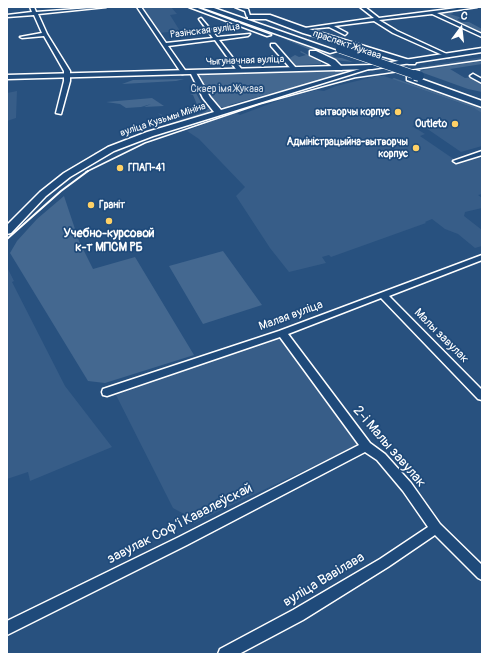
<!DOCTYPE html>
<meta charset="utf-8">
<style>
body{margin:0}
#map{position:relative;width:489px;height:661px;overflow:hidden;background:#28517f;font-family:Pangolin,sans-serif}
canvas{display:block}
.frame{position:absolute;inset:0;border:8px solid #fff;pointer-events:none}
.north{position:absolute;left:441px;top:8px;width:40px;height:40px;-webkit-text-stroke:3px #1f4a7a;paint-order:stroke;rotate:15deg;font-size:11px;font-weight:700;line-height:16px;text-align:center;color:#fff}
.north::after{content:'';display:block;margin:auto;width:14px;height:18px;background:#fff;clip-path:polygon(50% 0,100% 100%,50% 72%,0 100%)}
</style>
<div id="map">
<canvas width="489" height="661"></canvas>
<div class="frame"></div>
<div class="north">С</div>
</div>
<script>
const ctx = document.querySelector('canvas').getContext('2d');
ctx.lineJoin = 'round';
function fill(path, color) { ctx.fillStyle = color; ctx.fill(path, 'evenodd'); }
const toPath = rows => new Path2D(rows.map(r => 'M' + r).join(''));
function stroke(path, color, width, dash) { ctx.strokeStyle = color; ctx.lineWidth = width; ctx.lineCap = dash ? 'butt' : 'round'; ctx.setLineDash(dash || []); ctx.stroke(path); }
function drawText(font, color, halo, rows, align = 'center') {
  ctx.font = font + ' Pangolin,sans-serif'; ctx.lineWidth = 3.5; ctx.setLineDash([]); ctx.textBaseline = 'middle'; ctx.strokeStyle = halo; ctx.fillStyle = color; for (const [text, x, y, turn = 0] of rows) {
    ctx.save(); ctx.translate(x, y); ctx.rotate((+turn || 0) * Math.PI / 180); ctx.textAlign = isNaN(turn) ? turn : align; if (halo) ctx.strokeText(text, 0, 0); ctx.fillText(text, 0, 0); ctx.restore();
  }
}
fill(toPath([
 [142,7,171,7,177,14,170,15,180,31,158,33],
 [482,57,482,61,439,68,425,70,419,67],
 [377,76,384,76,482,111,482,146,461,152,426,128,431,126,426,122,412,126,425,134,420,136,458,162,479,157,482,159,482,194,478,195,482,198,482,208,465,212,464,216,482,230,482,246,475,248,458,234,445,229,432,219,425,222,426,223,331,257,329,255,322,257,326,263,289,272,270,248,236,196,245,187,199,139,187,131,222,117,236,113,240,115,285,98,317,90,324,91,336,86],
 [17,91,16,118,7,121,7,93],
 [7,267,14,281,12,282,65,386,112,447,30,481,28,472,7,479],
 [279,337,358,445,194,523,184,514,173,508,116,395]
]), '#375d88');
fill(toPath([
 [452,12,454,13,450,14,462,18,457,19,461,22,469,22,482,29,482,34,435,13],
 [294,29,393,59,384,60],
 [282,38,335,56,332,57,342,58,353,62,334,60],
 [301,51,321,62,321,64,295,65,290,58,295,55,299,57,306,55,300,52],
 [482,61,482,64,450,69,465,78,482,76,482,92,468,89,418,71],
 [357,70,229,105,231,107,226,108,218,106,199,77,204,74],
 [394,78,475,106,482,109,482,113,474,108,392,79],
 [184,79,176,81,122,84,133,80],
 [196,93,203,106,201,110,168,121,158,113,166,117,198,107,193,95,190,95],
 [152,98,164,106,144,107,151,104,141,107,126,108,120,104,106,102],
 [208,109,211,109,207,114,145,133,96,154,94,153,136,135,204,112],
 [64,196,79,241,93,269,135,257,194,355,105,383,88,381,10,253,17,241,37,219],
 [223,251,262,305,203,324,169,266]
]), '#446890');
const minor = toPath([
 [30,7,34,7,36,12,106,7,38,14,47,34,70,71,70,81,61,114,56,113,64,81,64,71,44,36,22,38,20,37,42,33,34,15,7,17,7,15,32,12,30,7],
 [137,7,141,7,166,43,213,38,199,19,201,18,217,37,250,34,248,36,219,40,243,71,238,72,215,40,168,46,187,73,182,74,137,7],
 [189,7,195,7,271,35,267,36,189,7],
 [235,7,248,9,250,16,247,17,245,11,235,7],
 [360,7,365,7,379,18,465,7,477,7,437,13,482,34,482,37,432,14,379,20,397,31,449,55,449,57,447,57,393,33,374,21,334,26,347,33,345,35,329,27,300,30,298,29,374,18,360,7],
 [271,44,275,44,296,68,296,70,292,70,271,46,271,44],
 [473,74,482,79,482,83,471,77,470,76,473,74],
 [482,151,482,155,456,163,453,161,482,151],
 [482,255,482,260,389,296,482,390,482,400,478,399,381,298,288,334,370,443,385,454,411,483,440,524,482,565,482,580,478,578,435,535,388,567,303,620,239,654,218,654,220,649,293,610,380,559,428,527,403,491,377,460,365,452,187,545,7,635,7,621,179,537,359,445,280,337,107,396,103,395,102,392,103,389,279,331,482,255]
]);
const tertiary = toPath([
 [370,66,375,67,153,136,114,151,70,177,46,196,11,233,7,234,7,225,40,192,64,173,108,147,147,132,214,112,203,98,190,72,191,71,195,71,210,97,221,110,370,66]
]);
const secondary = toPath([
 [482,48,482,52,372,69,7,79,7,75,372,65,482,48]
]);
const primary = toPath([
 [201,7,211,7,337,51,330,53,201,7],
 [248,15,270,15,309,29,416,62,415,64,409,64,303,33,266,19,248,19,248,15],
 [310,51,316,51,335,60,343,68,342,70,336,70,329,64,310,55,310,51],
 [410,75,482,101,482,107,407,80,407,76,410,75]
]);
stroke(minor, '#fff', 3);
stroke(tertiary, '#fff', 3);
stroke(secondary, '#fff', 3);
stroke(primary, '#fff', 3);
fill(minor, '#1f4a7a');
fill(tertiary, '#1f4a7a');
fill(secondary, '#1f4a7a');
fill(primary, '#1f4a7a');
stroke(toPath([
 [86,172,145,143,260,104,355,78,482,60]
]), '#fff', 1.5);
stroke(toPath([
 [7,239,61,191,88,171]
]), '#fff', 2);
const primaryBridgeFar1 = toPath([
 [340,49,418,76]
]);
const primaryBridge = toPath([
 [415,75,419,76]
]);
stroke(primaryBridgeFar1, '#fff', 9, []);
stroke(primaryBridge, '#fff', 12, []);
stroke(primaryBridgeFar1, '#1f4a7a', 8);
stroke(primaryBridge, '#1f4a7a', 10);
for (const [x, y, r, color] of [
 [398,112,4,"#ffd166"],
 [455,124,4,"#ffd166"],
 [416,148,4,"#ffd166"],
 [120,168,4,"#ffd166"],
 [91,205,4,"#ffd166"],
 [109,221,4,"#ffd166"]
]) { const dot = new Path2D(); dot.arc(x, y, r, 0, 2 * Math.PI); ctx.fillStyle = color; ctx.fill(dot); stroke(dot, '#1f4a7a', 1.5); }
drawText('10px', '#fff', '#1f4a7a', [
 ["Разінская вуліца",205,31,-7],
 ["праспект Жукава",347,45,19],
 ["Чыгуначная вуліца",245,61,-2],
 ["вуліца Кузьмы Мініна",163,120,-18]
]);
drawText('10px', '#dae1e9', '#1f4a7a', [
 ["Сквер імя Жукава",227,89]
]);
drawText('bold 10px', '#fff', '#1f4a7a', [
 ["вытворчы корпус",390,112],
 ["Outleto",447,124],
 ["Адміністрацыйна-вытворчы",408,142],
 ["корпус",408,154],
 ["ГПАП-41",128,168,"left"],
 ["Граніт",99,205,"left"]
], 'right');
drawText('bold 12px', '#fff', '#1f4a7a', [
 ["Учебно-курсовой",109,234],
 ["к-т МПСМ РБ",109,248]
]);
drawText('12px', '#fff', '#1f4a7a', [
 ["Малая вуліца",291,316,-20],
 ["Малы завулак",441,336,45]
]);
drawText('14px', '#fff', '#1f4a7a', [
 ["2-і Малы завулак",389,447,49],
 ["завулак Софʼі Кавалеўскай",180,524,-27],
 ["вуліца Вавілава",324,580,-31]
]);
</script>
